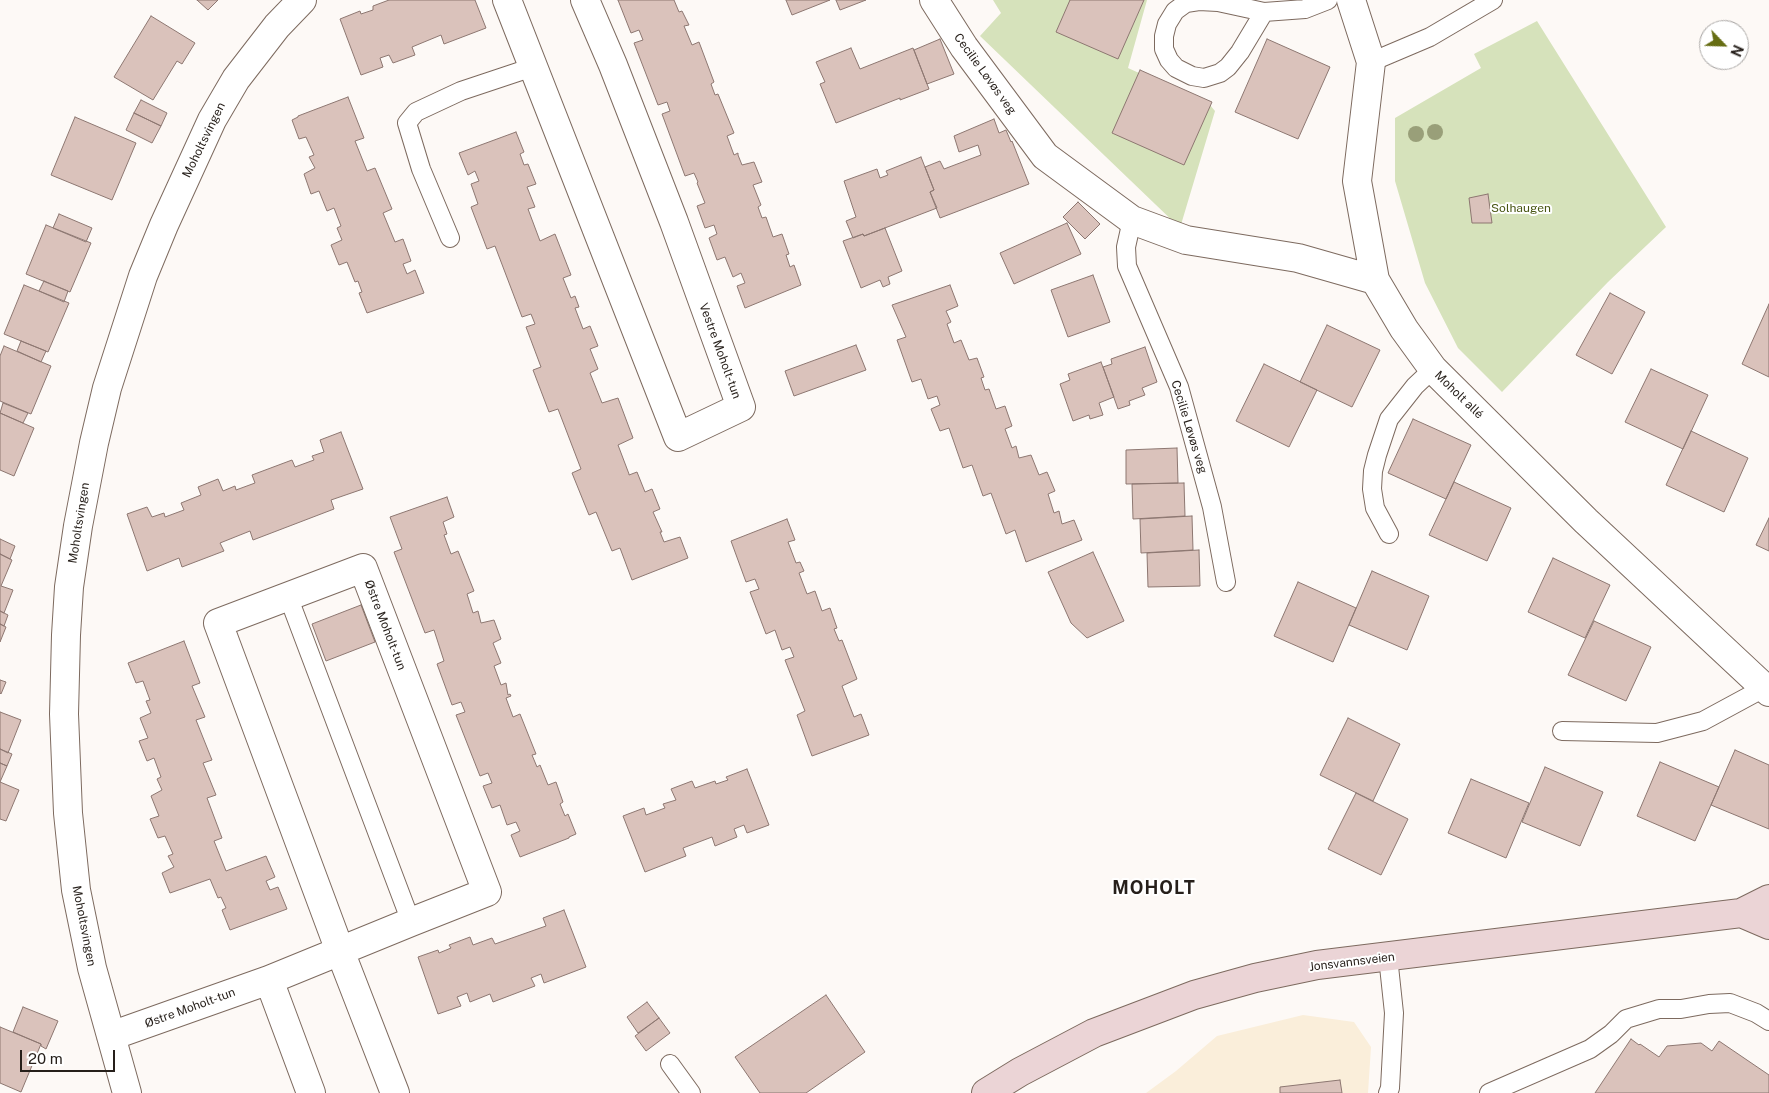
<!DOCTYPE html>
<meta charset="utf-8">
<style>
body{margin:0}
#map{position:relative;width:1769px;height:1093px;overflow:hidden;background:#fdf9f6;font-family:"Public Sans",sans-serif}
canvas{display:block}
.north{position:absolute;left:1699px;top:20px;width:50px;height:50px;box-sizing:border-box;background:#fff;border:1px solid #a8a5a3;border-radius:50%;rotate:114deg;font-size:14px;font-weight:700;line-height:20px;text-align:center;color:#261f1a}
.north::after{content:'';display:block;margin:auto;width:18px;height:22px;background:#666d13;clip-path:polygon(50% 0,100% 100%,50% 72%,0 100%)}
.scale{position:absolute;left:20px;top:1050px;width:95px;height:22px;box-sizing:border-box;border:2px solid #261f1a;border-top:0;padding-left:6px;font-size:15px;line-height:18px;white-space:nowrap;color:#261f1a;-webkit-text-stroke:4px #fff;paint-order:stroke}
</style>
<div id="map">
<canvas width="1769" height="1093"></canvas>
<div class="north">N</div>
<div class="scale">20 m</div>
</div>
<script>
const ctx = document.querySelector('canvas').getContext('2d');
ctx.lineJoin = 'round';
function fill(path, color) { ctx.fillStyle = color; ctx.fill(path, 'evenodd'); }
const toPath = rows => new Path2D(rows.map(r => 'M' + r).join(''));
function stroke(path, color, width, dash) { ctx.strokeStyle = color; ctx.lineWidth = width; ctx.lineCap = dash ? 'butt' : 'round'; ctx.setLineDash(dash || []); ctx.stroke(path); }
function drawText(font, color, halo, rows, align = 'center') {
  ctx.font = font + ' "Public Sans",sans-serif'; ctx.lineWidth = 4; ctx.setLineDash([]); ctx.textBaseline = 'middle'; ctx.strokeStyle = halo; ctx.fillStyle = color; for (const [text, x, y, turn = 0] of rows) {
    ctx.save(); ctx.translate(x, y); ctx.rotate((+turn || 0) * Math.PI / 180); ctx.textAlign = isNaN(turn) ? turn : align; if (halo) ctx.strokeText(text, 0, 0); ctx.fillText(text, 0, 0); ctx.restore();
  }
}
fill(toPath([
 [1303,1015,1354,1022,1371,1047,1368,1093,1146,1093,1176,1071,1217,1036]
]), '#faeeda');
fill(toPath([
 [993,0,1147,0,1128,68,1210,105,1215,111,1180,228,980,36,1001,13],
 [1537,21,1666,227,1608,282,1502,392,1458,348,1425,283,1395,181,1395,118,1481,68,1474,54]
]), '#d6e2bb');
const building = toPath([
 [197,0,218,0,208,10,197,0],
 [389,0,475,0,486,28,444,44,441,35,412,47,415,55,393,63,389,55,380,58,383,67,361,75,340,19,360,11,361,14,373,10,373,6,389,0],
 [618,0,674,0,679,12,682,11,689,25,684,26,692,45,699,42,714,82,711,84,715,95,718,94,734,133,727,136,734,155,738,153,738,155,742,165,754,162,762,182,753,185,761,205,758,207,762,218,766,217,773,237,782,234,789,254,786,255,790,267,794,265,801,285,745,308,737,286,745,283,741,273,733,277,725,257,717,260,709,238,717,234,714,225,705,228,697,206,705,203,697,183,698,182,694,173,685,176,662,114,670,111,667,102,658,105,634,43,643,40,639,30,631,33,618,0],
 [786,0,830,0,792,15,786,0],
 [836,0,866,0,840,10,836,0],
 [1070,0,1144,0,1118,59,1056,32,1070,0],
 [151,16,195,43,182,64,177,61,153,100,114,77,151,16],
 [940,39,954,74,927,84,914,50,940,39],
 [1267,39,1330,67,1298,139,1235,112,1267,39],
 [851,48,860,69,913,48,929,89,900,100,900,98,836,123,820,84,825,82,816,62,851,48],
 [1140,70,1212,102,1184,165,1112,133,1140,70],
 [348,97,364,138,355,141,367,171,375,168,392,209,383,213,395,242,403,239,411,261,403,264,407,274,415,270,424,293,367,313,359,293,362,292,358,281,355,282,347,262,339,265,331,245,342,240,337,228,341,226,334,208,327,211,319,191,311,194,304,174,315,168,309,157,314,155,306,137,299,139,292,120,298,117,298,116,348,97],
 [141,100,167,113,161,126,134,113,141,100],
 [134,113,161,126,152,143,126,130,134,113],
 [75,117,136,143,112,200,51,175,75,117],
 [994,119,999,133,1006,130,1011,142,1012,141,1029,184,940,218,930,192,934,190,925,167,940,161,944,169,981,155,978,145,959,152,954,136,994,119],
 [516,132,524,152,520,154,524,165,528,164,536,184,527,187,535,207,528,209,540,241,555,234,571,275,563,278,571,298,575,296,579,307,575,308,583,329,590,326,598,346,590,349,598,369,590,373,602,403,618,398,633,438,618,445,629,474,629,475,637,472,645,492,652,489,660,509,653,512,662,532,660,532,664,542,680,537,688,558,632,580,620,548,612,551,596,512,589,515,572,473,581,469,558,409,549,412,533,370,541,367,526,327,535,324,531,314,522,317,495,246,487,249,471,207,478,204,471,184,479,181,475,171,468,175,459,153,516,132],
 [921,157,934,190,930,192,937,208,864,236,863,234,853,238,846,221,856,217,844,181,877,169,880,178,888,175,886,171,921,157],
 [1488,194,1492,223,1472,223,1469,198,1488,194],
 [1078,202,1100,224,1085,239,1063,217,1078,202],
 [59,214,92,228,86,242,53,228,59,214],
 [1067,223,1081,254,1014,284,1000,253,1067,223],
 [46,225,91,243,70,292,26,274,46,225],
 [885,228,902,271,888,277,890,284,883,287,880,280,861,288,843,241,863,234,864,236,885,228],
 [1093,275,1110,322,1068,337,1051,290,1093,275],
 [44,281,68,291,64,302,39,291,44,281],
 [24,285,69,303,48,352,4,334,24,285],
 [950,285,958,306,946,311,951,322,947,324,954,343,961,340,969,360,977,358,984,377,981,378,985,390,989,389,996,409,1005,406,1012,426,1005,429,1012,448,1016,446,1019,458,1031,455,1039,475,1047,472,1055,491,1048,494,1054,513,1059,511,1062,524,1074,520,1082,540,1026,562,1015,530,1006,534,991,493,983,496,972,465,963,468,949,428,940,431,931,409,940,405,937,396,928,399,921,379,912,382,897,340,906,337,892,305,950,285],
 [1610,293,1645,312,1612,374,1576,355,1610,293],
 [1769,304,1769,377,1742,364,1769,304],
 [1327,325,1380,350,1352,407,1300,382,1327,325],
 [21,341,46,351,41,362,17,351,21,341],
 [856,345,866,370,794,396,785,371,856,345],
 [4,346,51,366,31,414,0,401,0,356,4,346],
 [1145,347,1157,382,1142,388,1145,395,1129,401,1130,405,1118,409,1103,367,1112,364,1111,359,1145,347],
 [1101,362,1114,397,1099,403,1103,415,1090,419,1089,415,1073,421,1060,384,1070,380,1068,374,1101,362],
 [1264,364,1317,390,1289,447,1236,421,1264,364],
 [1651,369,1708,395,1683,449,1625,422,1651,369],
 [3,403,28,413,23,423,0,413,3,403],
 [0,413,34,428,14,476,0,470,0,413],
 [1413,419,1471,445,1446,499,1388,473,1413,419],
 [1691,431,1748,458,1724,512,1666,485,1691,431],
 [341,432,363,489,331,500,334,509,253,540,250,531,220,543,224,551,182,567,179,558,147,571,127,514,147,507,152,517,164,513,165,517,184,510,181,503,201,495,198,487,218,479,223,491,235,486,236,490,255,483,252,475,292,460,295,467,314,460,312,456,324,452,320,440,341,432],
 [1177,448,1178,483,1126,484,1126,450,1177,448],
 [1454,482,1511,508,1487,561,1429,535,1454,482],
 [1184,483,1185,516,1133,519,1132,484,1184,483],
 [447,497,454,517,443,522,447,534,444,535,451,554,458,551,474,591,467,594,473,613,478,611,481,623,494,620,501,639,493,643,501,663,494,666,501,685,506,683,508,695,510,694,511,696,506,698,513,717,520,714,536,754,532,755,537,767,540,765,548,785,556,782,563,802,560,804,565,816,568,814,576,834,569,837,569,838,520,857,511,835,520,831,516,822,507,825,500,805,492,808,483,786,492,783,488,773,480,776,456,715,465,712,461,702,452,705,437,664,444,661,434,630,425,633,394,552,402,549,390,517,447,497],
 [1192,516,1193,550,1141,553,1140,519,1192,516],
 [1769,518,1769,551,1756,545,1769,518],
 [787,519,795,540,788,542,796,563,800,562,804,571,799,573,807,594,815,591,822,611,830,608,837,628,834,629,839,641,842,640,857,679,842,686,854,717,861,714,869,735,812,756,797,715,805,711,785,660,794,657,790,647,782,650,775,630,766,634,750,592,759,589,755,579,746,582,731,541,787,519],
 [0,539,15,546,10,559,0,554,0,539],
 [1199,550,1200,586,1148,587,1147,553,1199,550],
 [1093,552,1124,621,1087,638,1071,623,1048,572,1093,552],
 [0,554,12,560,1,586,13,590,4,613,0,611,0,554],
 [1553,558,1610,585,1585,638,1528,612,1553,558],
 [1372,571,1429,596,1407,650,1349,625,1372,571],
 [1298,582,1356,608,1333,662,1274,636,1298,582],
 [361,605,375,642,326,661,312,624,361,605],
 [0,611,8,615,4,626,0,624,0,611],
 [1594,621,1651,647,1626,701,1568,675,1594,621],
 [0,624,6,627,0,642,0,624],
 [184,641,200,683,192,686,205,717,196,720,212,760,203,763,216,795,207,798,222,838,214,841,226,871,266,856,275,877,266,881,270,890,278,887,287,909,230,930,222,910,226,908,221,897,218,898,210,879,170,893,162,873,174,867,168,856,173,854,165,836,158,838,150,819,159,816,151,796,162,790,157,779,161,777,154,758,147,761,139,741,148,738,140,718,151,713,146,701,150,700,143,681,136,683,128,663,184,641],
 [0,680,6,682,1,694,0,693,0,680],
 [0,712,21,720,8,753,0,749,0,712],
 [1348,718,1400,744,1373,801,1320,775,1348,718],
 [0,749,12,754,7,766,0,763,0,749],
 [1735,750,1769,765,1769,829,1711,805,1735,750],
 [1660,762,1719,787,1695,841,1637,816,1660,762],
 [0,763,7,766,0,782,19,790,6,821,0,819,0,763],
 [1545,767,1603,792,1580,846,1522,822,1545,767],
 [747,769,769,825,747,833,744,825,734,829,737,837,715,846,712,837,683,848,686,856,645,872,623,816,644,808,646,815,665,808,663,804,676,800,671,789,692,781,695,788,715,781,716,784,728,780,726,777,747,769],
 [1471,779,1529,803,1506,858,1448,833,1471,779],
 [1356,793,1408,819,1381,875,1328,849,1356,793],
 [564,910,586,967,544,983,541,974,531,978,535,986,493,1002,490,994,470,1002,467,993,457,997,461,1006,438,1014,418,957,438,950,439,953,451,948,449,945,470,937,473,945,492,938,495,944,546,926,543,918,564,910],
 [826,995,865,1052,806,1093,760,1093,735,1057,826,995],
 [647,1002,659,1018,638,1033,627,1017,647,1002],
 [23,1007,58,1021,46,1049,41,1046,41,1044,13,1032,23,1007],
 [659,1018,670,1033,646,1051,635,1036,659,1018],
 [0,1027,41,1044,21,1092,0,1083,0,1027],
 [1631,1039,1639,1045,1640,1044,1659,1057,1667,1046,1701,1043,1712,1051,1719,1041,1769,1075,1769,1093,1595,1093,1631,1039],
 [1340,1080,1342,1093,1280,1093,1280,1087,1340,1080]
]);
fill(building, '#dac2bb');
stroke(building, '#8d7771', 1);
const lane = toPath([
 [1264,12,1240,52,1228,67,1220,73,1204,78,1192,76,1176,68,1169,60,1164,49,1164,36,1167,24,1175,11,1186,3,1199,1,1218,2,1264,12,1305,9,1328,0],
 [1371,62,1430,37,1493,0],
 [1132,220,1126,247,1127,266,1179,387,1212,507,1226,582],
 [450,238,421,169,407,123,416,112,461,91,533,67],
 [1389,534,1375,508,1372,489,1373,471,1377,455,1389,419,1415,386,1433,369],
 [288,596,411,922],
 [1562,731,1657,733,1703,721,1764,688],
 [670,1064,691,1093],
 [1388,1093,1390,1088,1394,1013,1388,957],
 [1489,1093,1590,1049,1611,1034,1626,1019,1659,1009,1681,1009,1709,1004,1730,1003,1756,1013,1769,1021]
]);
const street = toPath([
 [507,0,678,437,741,407,674,222,613,65,585,0],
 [934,0,964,47,1045,156,1132,220,1186,240,1298,258,1375,280],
 [1351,0,1371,62,1357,181,1375,280,1404,329,1433,369,1586,521,1769,692],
 [269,980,311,1093],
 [111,1036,269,980,411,922,487,892,363,568,218,623,340,951,395,1093],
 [127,1093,92,968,76,890,68,813,64,714,66,635,69,587,78,526,94,443,107,388,143,276,164,225,212,120,236,79,277,26,302,0]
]);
const secondary = toPath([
 [1741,913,1769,925],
 [986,1093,1020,1072,1094,1033,1194,995,1255,978,1317,965,1741,913,1769,899]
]);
stroke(lane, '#7d6a5f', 20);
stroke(street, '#7d6a5f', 30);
stroke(secondary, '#7d6a5f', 30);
stroke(lane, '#fff', 18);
stroke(street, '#fff', 28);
stroke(secondary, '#ebd4d6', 28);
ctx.fillStyle = '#999f79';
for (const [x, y] of [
 [1435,132],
 [1416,134]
]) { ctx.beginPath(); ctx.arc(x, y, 8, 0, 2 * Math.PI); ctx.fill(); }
drawText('12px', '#261f1a', '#fff', [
 ["Cecilie Løvøs veg",985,74,54],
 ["Moholtsvingen",204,140,-64],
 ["Vestre Moholt-tun",720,351,70],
 ["Moholt allé",1459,395,44],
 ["Cecilie Løvøs veg",1189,427,73],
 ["Moholtsvingen",79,523,-81],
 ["Østre Moholt-tun",385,625,69],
 ["Moholtsvingen",84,926,79],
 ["Jonsvannsveien",1352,962,-7],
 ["Østre Moholt-tun",190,1008,-20]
]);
drawText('12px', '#485613', '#fff', [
 ["Solhaugen",1521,208]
]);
ctx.letterSpacing = '1px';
drawText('bold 18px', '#261f1a', '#fff', [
 ["MOHOLT",1154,888]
]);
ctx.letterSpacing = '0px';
</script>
